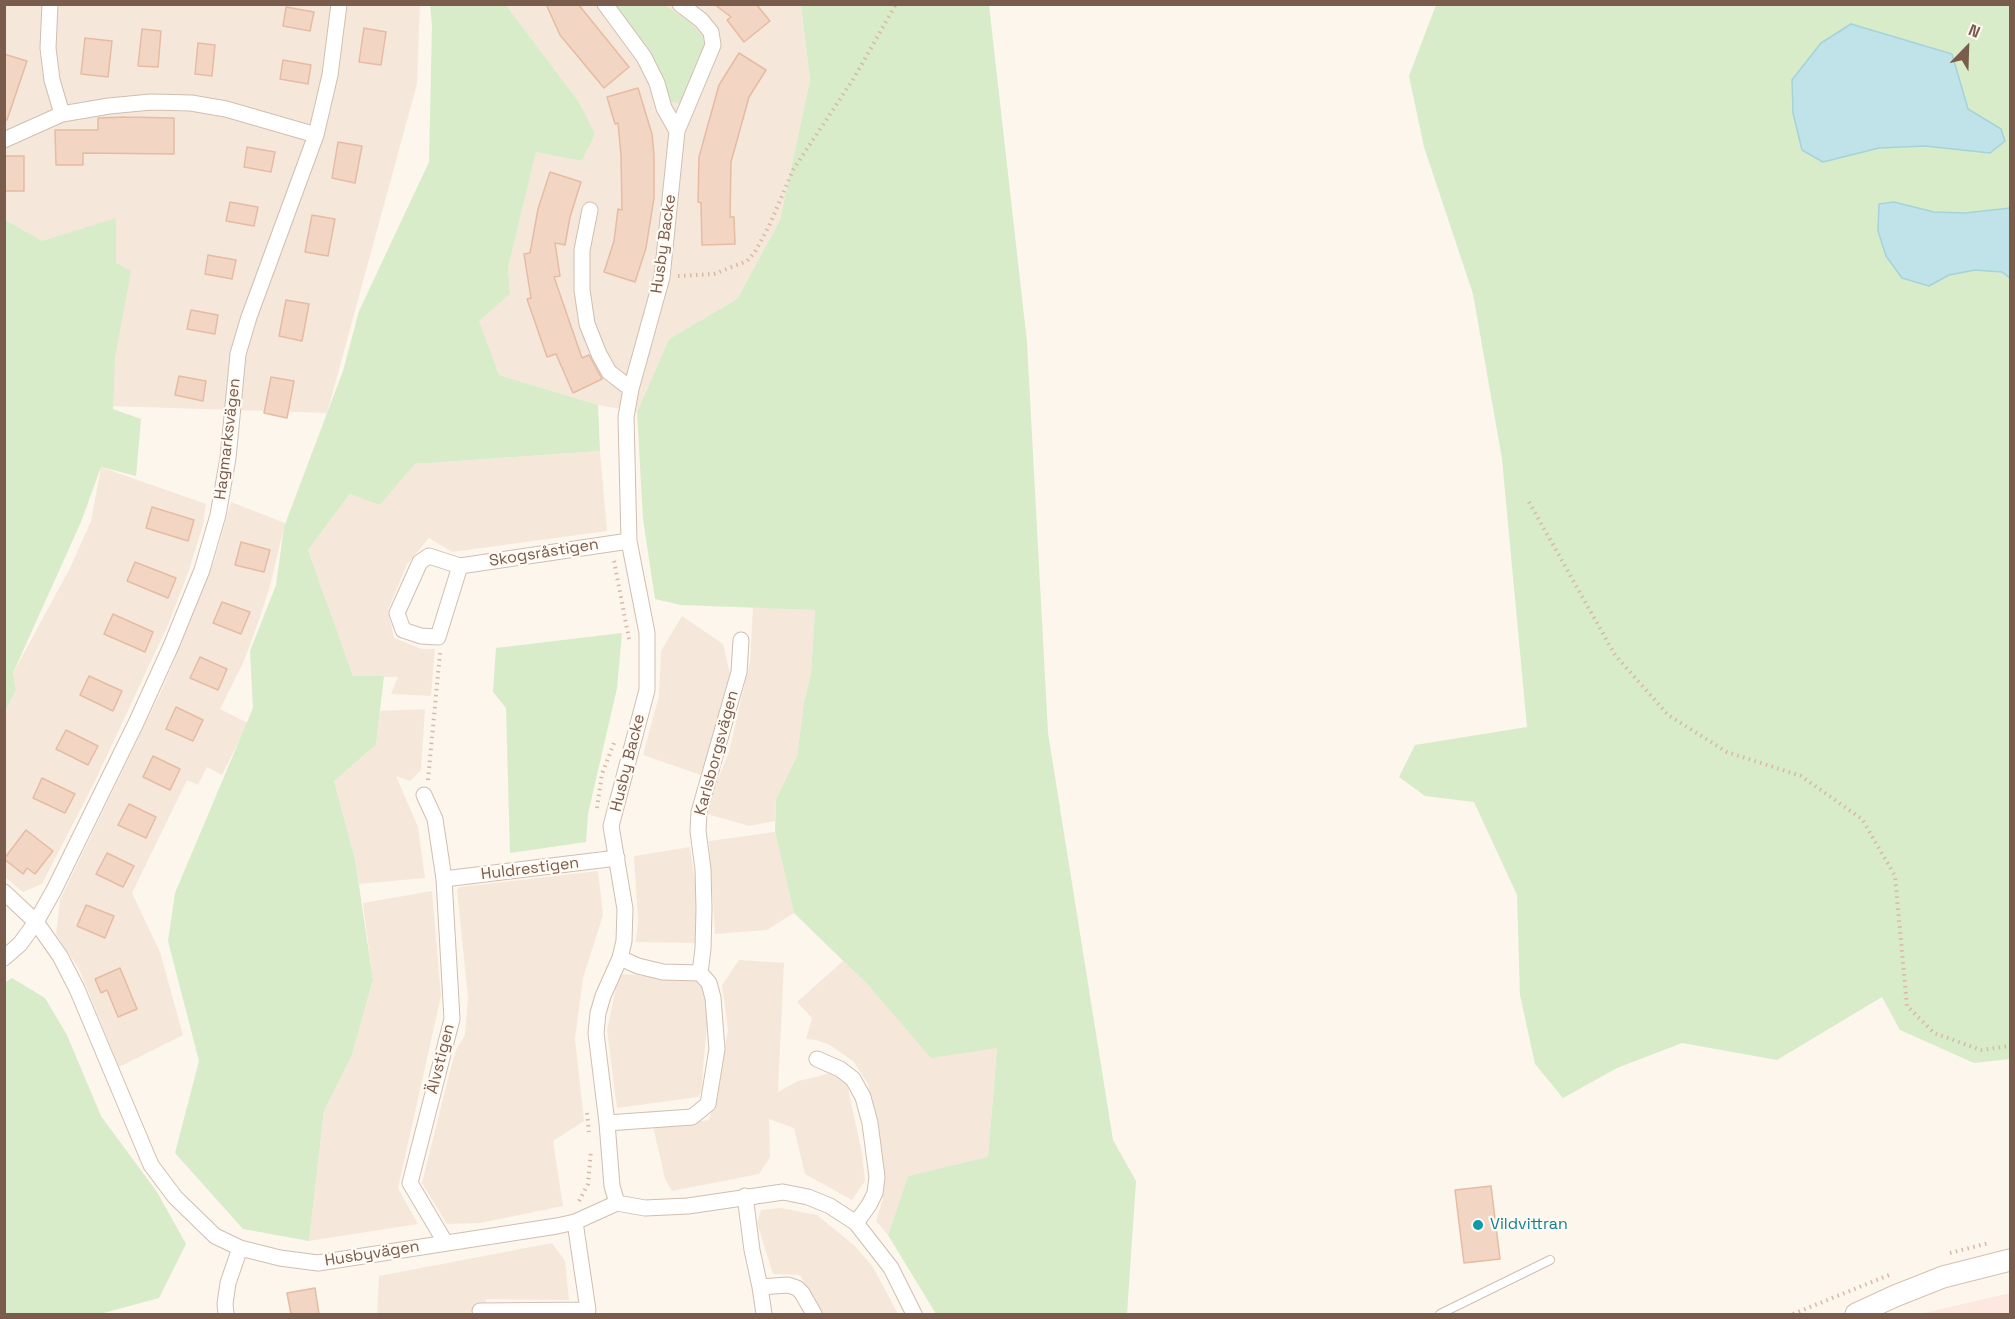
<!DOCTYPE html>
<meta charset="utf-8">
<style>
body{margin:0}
#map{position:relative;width:2015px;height:1319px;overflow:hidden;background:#fdf6ec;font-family:"Space Grotesk",sans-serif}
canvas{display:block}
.frame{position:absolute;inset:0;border:6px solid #7a5c4d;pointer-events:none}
.north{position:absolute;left:1937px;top:18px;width:60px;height:60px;-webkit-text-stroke:4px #fffaf3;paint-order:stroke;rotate:23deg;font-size:16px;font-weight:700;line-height:24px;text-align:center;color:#7a5c4d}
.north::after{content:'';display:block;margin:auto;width:21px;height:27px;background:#7a5c4d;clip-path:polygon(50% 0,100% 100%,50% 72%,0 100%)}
</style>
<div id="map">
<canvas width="2015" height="1319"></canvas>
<div class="frame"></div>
<div class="north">N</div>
</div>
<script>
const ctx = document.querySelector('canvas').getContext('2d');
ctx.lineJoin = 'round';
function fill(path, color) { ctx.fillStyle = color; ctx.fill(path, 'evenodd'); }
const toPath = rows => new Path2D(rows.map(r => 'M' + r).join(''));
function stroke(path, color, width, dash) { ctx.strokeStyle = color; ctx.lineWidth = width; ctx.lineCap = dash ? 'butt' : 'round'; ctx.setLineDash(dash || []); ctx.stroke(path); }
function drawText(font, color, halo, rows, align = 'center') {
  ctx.font = font + ' "Space Grotesk",sans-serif'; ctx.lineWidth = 4.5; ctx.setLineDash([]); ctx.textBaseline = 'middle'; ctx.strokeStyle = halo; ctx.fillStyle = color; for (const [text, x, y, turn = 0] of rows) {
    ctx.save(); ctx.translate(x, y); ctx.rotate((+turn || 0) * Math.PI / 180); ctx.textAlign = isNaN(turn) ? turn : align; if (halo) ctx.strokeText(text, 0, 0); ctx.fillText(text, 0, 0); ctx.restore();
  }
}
fill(toPath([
 [5,5,420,5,417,84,327,413,109,406,5,291],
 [506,5,801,5,810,80,780,220,737,299,669,339,637,412,598,405,499,375,478,321,510,294,508,268,536,151,582,161,594,135,579,102],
 [600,451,607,531,452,552,429,538,407,564,388,610,394,638,422,649,435,649,431,696,391,694,398,677,353,677,308,550,351,493,380,505,415,464],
 [101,467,206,504,203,525,189,570,168,625,94,783,42,884,23,892,5,877,4,711,16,690,13,673,70,568,91,521],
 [231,502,285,523,270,586,260,617,244,661,220,709,248,723,222,775,207,767,198,785,187,780,132,893,160,952,183,1035,119,1067,79,969,56,934,60,900,164,685,214,562],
 [753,607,815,610,811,673,804,702,797,756,776,799,775,821,749,826,704,813,729,752,750,661],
 [682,616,723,644,731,678,701,775,643,755,659,696,661,651],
 [425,709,421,770,410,781,396,776,418,827,425,878,359,884,355,859,334,781,376,745,380,711],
 [775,832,794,913,767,930,715,934,709,841],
 [690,847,697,896,695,943,636,942,638,920,634,856],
 [598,871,603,915,583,978,575,1038,584,1121,553,1141,563,1206,480,1223,447,1224,422,1183,450,1071,456,1050,465,1035,468,998,457,890,460,887],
 [432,891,441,996,398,1188,418,1224,309,1241,324,1111,352,1055,373,981,363,903],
 [739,960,784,963,778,1092,798,1081,836,1072,846,1079,862,1153,865,1181,852,1200,805,1174,794,1128,769,1119,770,1157,759,1174,672,1191,665,1179,653,1126,709,1120,715,1100,728,1030,722,985],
 [843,961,871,988,997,1047,988,1158,908,1176,888,1235,876,1221,883,1199,868,1084,854,1062,830,1045,816,1040,806,1039,812,1018,797,1002],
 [619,974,638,975,665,980,695,980,710,990,701,1092,698,1097,617,1108,607,1030],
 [781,1208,817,1215,855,1246,873,1267,898,1314,821,1314,800,1275,773,1274,757,1223,761,1210],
 [552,1243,565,1261,569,1300,486,1299,484,1314,377,1314,379,1276]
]), '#f5e8da');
fill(toPath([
 [2010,1293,2010,1314,1920,1314]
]), '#fde8e0');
fill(toPath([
 [430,5,506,5,579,102,595,134,582,161,536,152,508,268,510,294,479,321,499,375,598,405,600,451,415,464,380,505,350,494,308,550,353,676,384,676,376,745,334,781,355,859,373,980,352,1055,324,1111,309,1241,243,1229,175,1153,199,1061,168,941,175,893,253,708,250,651,276,585,284,527,343,371,359,311,429,162,432,25],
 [613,5,664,5,691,23,704,38,705,44,683,99,680,103,671,102,668,98],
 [801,5,989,5,1027,342,1048,733,1113,1140,1136,1181,1127,1314,936,1314,888,1235,908,1176,988,1157,997,1048,931,1058,871,988,794,913,775,832,776,799,797,756,804,702,811,673,815,610,681,605,655,599,643,519,637,412,669,339,737,299,780,220,810,80],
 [1436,5,2010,5,2010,1059,1974,1063,1900,1030,1882,997,1777,1060,1682,1043,1617,1068,1563,1098,1535,1064,1520,995,1517,895,1474,802,1425,796,1399,777,1415,745,1527,727,1502,459,1473,294,1424,147,1409,76],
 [116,218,116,263,131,271,115,358,113,409,141,419,136,476,101,467,81,522,13,673,16,690,5,711,5,220,42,241],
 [622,633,617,688,588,814,586,842,510,853,506,708,493,692,496,648],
 [12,978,45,998,67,1035,101,1116,157,1192,186,1244,159,1298,100,1314,5,1314,4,983]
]), '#d8ecc9');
const water = toPath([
 [1851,24,1952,54,1968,109,2001,129,2005,141,1990,153,1925,146,1879,148,1823,162,1802,150,1793,113,1792,80,1821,43,1851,24],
 [1894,202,1934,212,1965,213,2010,208,2010,278,2002,272,1975,270,1949,275,1929,286,1902,278,1886,256,1878,231,1879,204,1894,202]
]);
fill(water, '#bfe3e8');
stroke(water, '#a5d3da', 1.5);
const building = toPath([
 [546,4,578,4,629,67,604,88,560,35,546,4],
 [714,4,756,4,770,21,744,42,727,20,731,17,714,4],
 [286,7,314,12,310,31,283,26,286,7],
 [364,28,386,32,381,65,359,62,364,28],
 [142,29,161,31,158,67,138,66,142,29],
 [85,38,112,41,108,77,81,74,85,38],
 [198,43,215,45,212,76,195,74,198,43],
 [739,53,766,70,749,97,731,162,730,217,734,217,735,244,702,245,701,203,698,202,699,157,719,85,739,53],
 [4,54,27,61,7,120,4,120,4,54],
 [283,60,311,65,308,84,280,79,283,60],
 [638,88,652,134,654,155,654,198,646,248,635,282,604,272,614,241,618,209,622,210,621,155,618,123,615,124,607,97,638,88],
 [126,117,174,118,174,154,83,153,83,165,56,165,55,130,98,130,98,118,126,117],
 [338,142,362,146,355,183,332,178,338,142],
 [247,147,275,152,271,172,244,167,247,147],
 [4,156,24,156,24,191,4,191,4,156],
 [550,172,581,182,570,217,565,245,555,243,560,276,554,277,582,358,589,355,602,379,573,393,556,354,547,357,527,299,531,298,524,254,530,253,538,209,550,172],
 [230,202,258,207,254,226,226,221,230,202],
 [312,215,335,219,328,256,305,252,312,215],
 [208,255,236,260,232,279,205,274,208,255],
 [286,300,309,304,302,341,279,336,286,300],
 [191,310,218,315,215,334,187,329,191,310],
 [179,376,206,381,203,401,175,395,179,376],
 [271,377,294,381,287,418,264,413,271,377],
 [152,507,194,520,188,541,146,528,152,507],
 [241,542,270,550,264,572,235,565,241,542],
 [135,562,176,578,168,598,127,581,135,562],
 [222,602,250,612,241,634,213,623,222,602],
 [113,614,153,632,145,652,104,634,113,614],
 [200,657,227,669,218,690,190,678,200,657],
 [89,676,122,691,113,711,80,695,89,676],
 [176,707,203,720,193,741,166,729,176,707],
 [66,730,98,746,88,765,56,749,66,730],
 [153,756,180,769,170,790,143,777,153,756],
 [42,778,75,794,65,813,33,798,42,778],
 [129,804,156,817,146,838,118,825,129,804],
 [26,830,53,851,35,874,27,868,23,874,4,859,26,830],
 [107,853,134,866,123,887,96,874,107,853],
 [86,905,114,916,105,938,77,926,86,905],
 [120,968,137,1009,118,1017,107,990,101,993,95,979,120,968],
 [1491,1186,1500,1259,1464,1263,1455,1190,1491,1186],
 [315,1288,319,1314,291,1314,287,1293,315,1288]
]);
fill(building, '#f3d5c3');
stroke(building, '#e6bba3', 1.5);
const service = toPath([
 [1440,1314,1550,1260]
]);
const minor = toPath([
 [50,4,48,48,52,80,62,114],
 [605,4,644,57,657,83,664,108,677,131],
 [4,140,62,114,109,106,151,102,191,103,226,109,316,135],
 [590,210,582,250,582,290,587,324,599,354,609,372,631,389],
 [460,566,438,637,421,636,403,630,397,613,420,562,429,556,460,566,629,541],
 [424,795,435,819,444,879,452,1019,410,1183,445,1242],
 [444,879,617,858],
 [4,892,36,922,60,956,77,989,151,1165,175,1197,215,1236,240,1248,280,1258,318,1263,557,1226,575,1222,617,1203,645,1208,688,1206,783,1192,808,1197,830,1206,856,1223,891,1268,914,1314],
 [4,958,20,944,36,922,54,890,136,723,171,646,202,570,218,515,228,458,238,354,249,317,316,135,330,75,339,4],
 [700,973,703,949,704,909,703,869,698,831,699,812,739,672,741,640],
 [817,1059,840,1069,853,1079,863,1097,870,1123,877,1177,875,1193,869,1205,856,1223],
 [607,1123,692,1117,708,1104,717,1049,713,998,709,983,700,973,663,972,638,966,620,958],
 [745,1196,752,1250,760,1287,788,1285,797,1288,802,1293,814,1314],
 [617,1203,612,1186,607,1123,596,1033,598,1013,603,996,620,958,624,941,625,909,611,826,647,690,647,633,629,541,626,417,631,389,662,277,677,131,713,45,711,32,701,20,680,4],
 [760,1287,764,1314],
 [480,1311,588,1310,575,1222],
 [226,1314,225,1304,228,1283,240,1248]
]);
const secondary = toPath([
 [1856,1314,1895,1296,1943,1277,2010,1260]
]);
stroke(service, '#d1beb0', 10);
stroke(minor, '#d1beb0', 17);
stroke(secondary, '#d6c0b0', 23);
stroke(toPath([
 [678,276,714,274,747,261,755,252,769,226,793,170,854,78,896,4],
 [1529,502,1615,655,1668,715,1727,752,1801,776,1862,819,1895,876,1907,1006,1934,1033,1981,1050,2010,1046],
 [614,561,629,639],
 [428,780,440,653],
 [597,808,602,774,614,743],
 [587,1113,589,1132],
 [579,1201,588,1184,591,1151],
 [1950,1253,1989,1243],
 [1793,1314,1889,1275]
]), '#d9b8a5', 4, [1.5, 4.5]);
stroke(service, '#fff', 8);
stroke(minor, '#fff', 15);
stroke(secondary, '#fff', 21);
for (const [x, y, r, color] of [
 [1478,1225,6,"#0f9aa8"]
]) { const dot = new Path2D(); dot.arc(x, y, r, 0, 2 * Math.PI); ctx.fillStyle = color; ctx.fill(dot); stroke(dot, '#fffaf3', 2); }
drawText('16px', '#7a5c4d', '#fffaf3', [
 ["Husby Backe",664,244,-82],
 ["Hagmarksvägen",228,439,-83],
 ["Skogsråstigen",544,553,-9],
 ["Karlsborgsvägen",717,753,-75],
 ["Husby Backe",628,763,-76],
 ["Huldrestigen",530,869,-7],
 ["Älvstigen",441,1059,-76],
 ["Husbyvägen",372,1254,-9]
]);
drawText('16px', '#0d838f', '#fffaf3', [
 ["Vildvittran",1490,1225]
], 'left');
</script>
